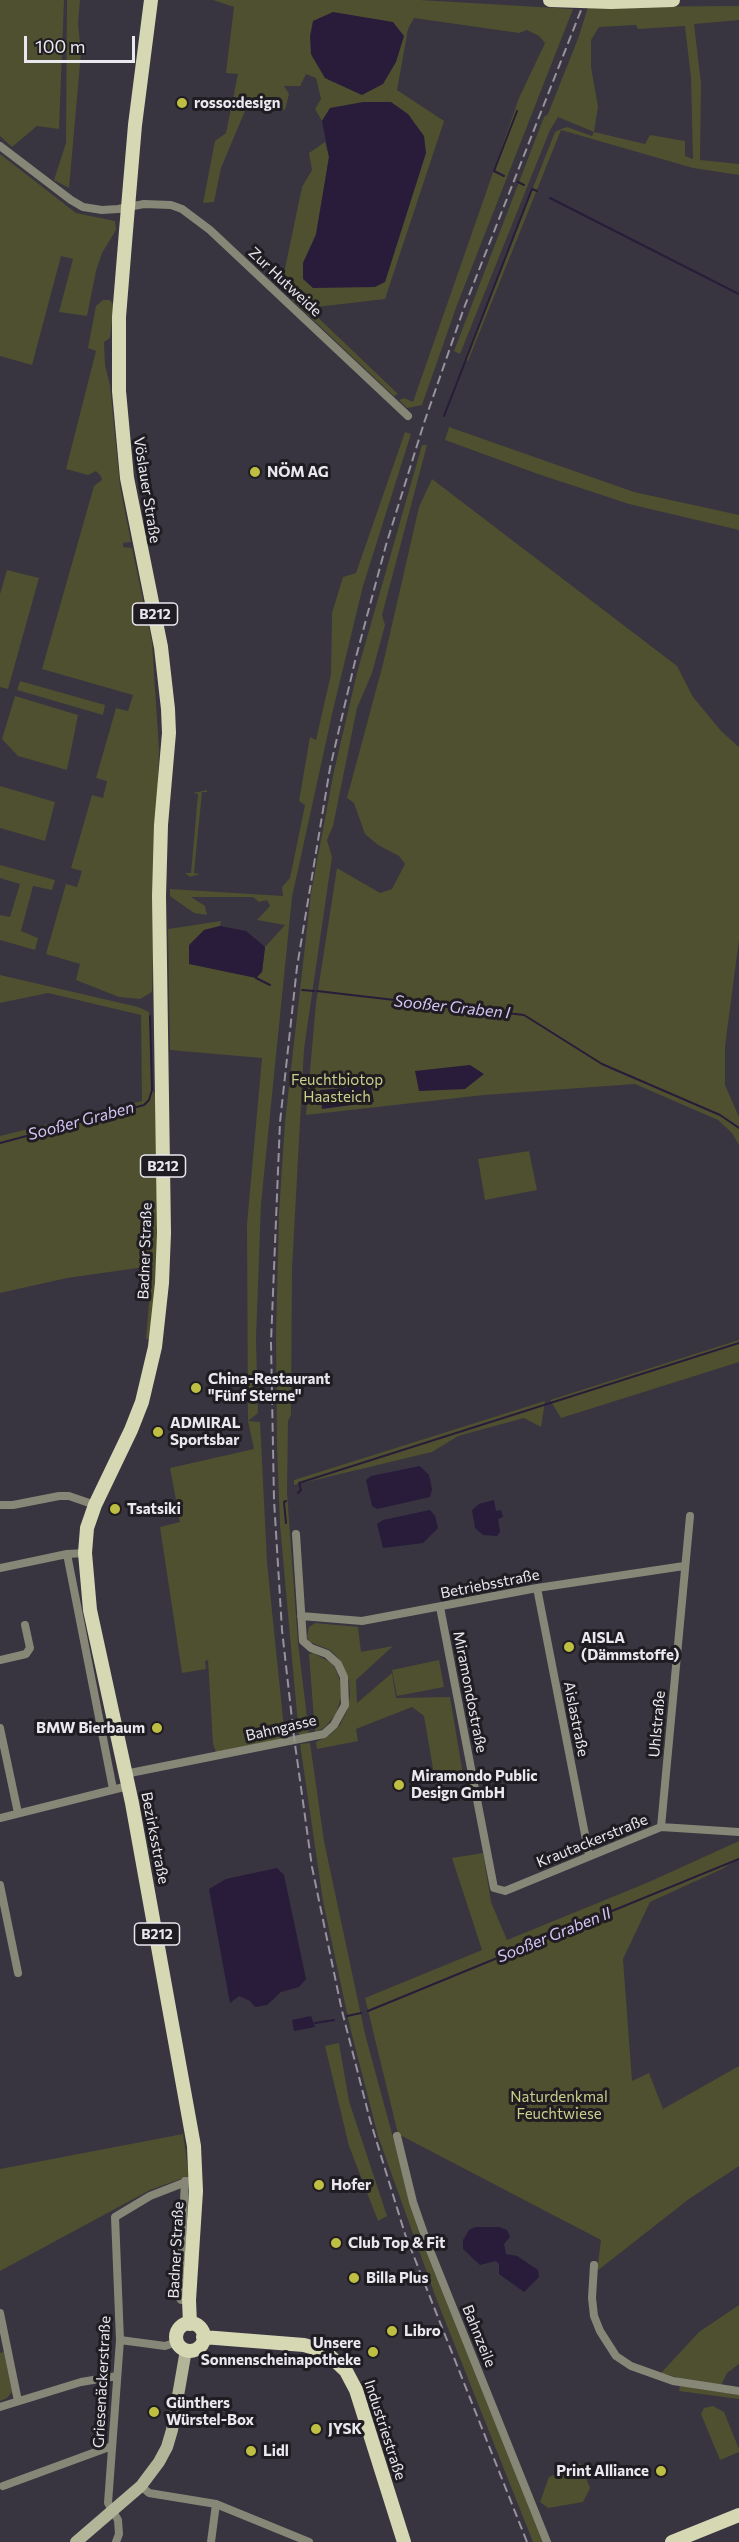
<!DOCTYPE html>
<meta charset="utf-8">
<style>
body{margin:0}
#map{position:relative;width:739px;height:2542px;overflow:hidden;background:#383440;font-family:Commissioner,sans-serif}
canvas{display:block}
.scale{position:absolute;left:24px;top:36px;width:111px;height:27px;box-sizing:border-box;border:3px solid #eae8ef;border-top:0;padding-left:8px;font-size:18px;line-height:21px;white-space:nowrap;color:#eae8ef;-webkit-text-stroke:4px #1f1d22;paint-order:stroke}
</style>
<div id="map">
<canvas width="739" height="2542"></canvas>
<div class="scale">100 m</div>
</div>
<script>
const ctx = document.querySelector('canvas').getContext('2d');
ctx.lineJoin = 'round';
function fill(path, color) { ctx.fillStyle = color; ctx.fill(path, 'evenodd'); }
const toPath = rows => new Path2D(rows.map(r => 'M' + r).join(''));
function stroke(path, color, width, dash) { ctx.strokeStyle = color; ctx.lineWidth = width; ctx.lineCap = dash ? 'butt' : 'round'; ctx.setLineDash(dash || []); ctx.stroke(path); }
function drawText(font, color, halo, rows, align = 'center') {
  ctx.font = font + ' Commissioner,sans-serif'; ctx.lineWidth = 6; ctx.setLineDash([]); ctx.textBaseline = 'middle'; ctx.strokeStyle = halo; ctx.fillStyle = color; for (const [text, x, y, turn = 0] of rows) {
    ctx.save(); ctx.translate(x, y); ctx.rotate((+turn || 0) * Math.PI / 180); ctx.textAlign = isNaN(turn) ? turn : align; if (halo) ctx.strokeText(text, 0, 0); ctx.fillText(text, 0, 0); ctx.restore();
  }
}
fill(toPath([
 [0,0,64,0,59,129,37,126,12,147,0,136],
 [67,0,80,0,78,24,81,53,69,188,54,180,66,143],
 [213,0,420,0,573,9,457,305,422,405,407,408,399,400,404,398,413,402,519,98,545,43,539,36,527,30,519,33,414,18,408,29,397,90,444,121,385,299,308,308,398,394,394,396,293,301,284,273,302,187,312,170,309,153,325,142,329,157,316,234,303,263,375,287,330,108,322,121,315,109,321,99,316,78,306,74,300,86,284,86,289,94,285,110,262,104,245,111,221,168,214,202,203,203,215,141,226,133,238,74,226,73,234,7],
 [311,54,362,95,325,78],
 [739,6,739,20,694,24,701,83,700,160,739,164,739,175,693,168,561,130,468,361,465,360,555,132,561,129,567,127,592,136,594,132,558,117,550,130,460,354,454,351,544,117,548,114,579,36,588,7],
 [636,25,638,29,685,26,691,78,693,159,685,156,685,141,650,135,645,144,594,132,598,107,591,67,591,40,599,27],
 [0,154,76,213,115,221,116,230,102,253,96,271,87,316,59,312,73,259,61,256,32,365,0,356],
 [103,300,110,300,114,305,110,338,104,342,105,365,110,385,120,486,131,542,123,543,123,547,132,548,152,642,159,750,152,992,140,999,119,997,76,980,80,964,46,954,66,884,77,887,82,871,71,868,92,795,103,798,107,781,96,778,116,708,128,711,133,695,42,669,94,486,102,480,101,476,96,471,88,475,66,469,96,351,88,348,96,306],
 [449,427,634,492,739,515,739,530,629,504,538,474,445,440],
 [405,432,411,434,363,586,333,710,292,897,261,1204,256,1339,258,1413,248,1421,260,1422,267,1562,285,1738,216,1752,213,1744,208,1660,205,1661,206,1669,182,1673,160,1527,180,1522,170,1468,254,1449,248,1421,247,1224,262,1058,170,1050,168,929,221,921,220,926,204,930,262,972,265,947,285,925,257,920,270,906,267,900,259,902,253,897,191,897,205,906,207,915,194,913,170,896,170,889,283,896,282,887,290,878,305,805,299,801,310,737,316,740,331,674,332,613,343,577,356,573],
 [422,445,427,445,382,615,385,625,372,673,357,708,333,826,327,840,332,857,304,1049,292,1269,291,1415,288,1421,287,1493,298,1643,309,1734,299,1736,280,1525,277,1446,276,1336,279,1213,285,1122,311,893,334,771,358,669],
 [432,479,677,666,693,697,722,732,739,747,739,940,725,1046,725,1085,739,1117,739,1145,732,1133,718,1120,635,1084,484,1095,306,1115,316,1003,337,868,380,893,392,889,405,864,399,856,378,845,365,834,354,803,347,798,383,664,419,507],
 [7,570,39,578,8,689,0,687,0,594],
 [20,681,105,705,103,715,17,690],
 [15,696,78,715,67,770,18,756,2,739],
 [0,786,55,802,45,841,0,828],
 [207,790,207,792,202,792,194,873,200,874,190,877,185,873,191,873,198,794,193,793],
 [0,865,55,880,52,890,33,886,21,931,38,938,35,950,0,940,0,915,10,917,20,884,0,878],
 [0,975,138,1007,149,1012,153,1090,156,1097,159,1252,151,1339,146,1339,152,1266,67,1278,0,1293,0,1136,142,1101,141,1015,48,993,0,1003],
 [529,1151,537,1190,485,1200,478,1159],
 [739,1340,739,1362,561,1418,550,1400],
 [545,1401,541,1427,524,1418,458,1436,432,1452,294,1485,294,1480],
 [315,1623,358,1627,361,1652,393,1646,356,1680,357,1703,392,1673,396,1698,450,1697,464,1781,436,1786,424,1716,412,1707,356,1729,358,1741,317,1749,316,1742,330,1735,340,1725,347,1711,350,1696,349,1681,339,1659,330,1650,310,1642,307,1637,309,1627],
 [313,1653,330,1662,335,1668,340,1681,341,1697,336,1714,324,1728,315,1732,309,1654],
 [439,1660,444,1687,397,1696,392,1670],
 [310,1743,324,1841,365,2034,420,2237,544,2542,533,2542,436,2298,378,2136,350,2027,323,1901,300,1744],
 [739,1841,739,1858,722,1869,650,1902,623,1959,632,2081,649,2073,663,2109,739,2066,739,2166,689,2199,597,2271,601,2240,398,2134,365,1998,482,1950,452,1858,483,1853,491,1902,507,1940,649,1882],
 [339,2043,349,2101,387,2216,378,2221,349,2146,325,2046],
 [183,2134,189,2176,150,2190,0,2271,0,2169],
 [739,2305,739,2364,727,2373,721,2385,697,2383,661,2373,699,2332],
 [4,2352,12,2392,7,2398,0,2401,0,2353],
 [680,2386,739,2395,739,2399,679,2391],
 [713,2406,724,2412,739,2449,739,2452,720,2460,701,2414,704,2408],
 [580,2463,590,2488,583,2502,548,2508,540,2502,549,2477]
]), '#4f502f');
fill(toPath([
 [333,12,393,22,404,36,396,62,383,84,362,95,325,78,311,54,310,36,313,21],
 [363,102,391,102,408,114,424,136,426,153,385,282,375,287,313,288,303,279,303,263,316,235,329,157,322,121,330,108],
 [220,926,246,931,265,947,262,972,256,978,189,964,189,945,204,930],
 [470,1065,484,1074,465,1089,419,1091,415,1071],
 [371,1086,374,1102,322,1109,320,1090],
 [420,1466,429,1475,432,1489,430,1497,377,1509,372,1506,366,1480,371,1476],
 [494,1500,496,1511,501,1510,503,1517,498,1519,500,1532,497,1536,483,1535,475,1528,472,1510,479,1504],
 [430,1510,435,1516,438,1528,423,1543,383,1548,377,1524,383,1520],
 [277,1868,284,1875,306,1979,299,1987,281,1992,267,2005,255,2007,250,2001,239,1996,230,2003,209,1889,226,1879],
 [311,2016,315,2027,294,2031,292,2020],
 [476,2227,499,2227,507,2230,510,2237,504,2244,506,2254,517,2256,538,2270,539,2277,524,2292,499,2274,499,2264,496,2261,480,2265,463,2249,463,2240,469,2230]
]), '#281c3a');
stroke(toPath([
 [504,176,494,171,517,111],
 [518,182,524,185],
 [550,198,739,294],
 [444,416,532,189,537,191],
 [256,978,270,985],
 [302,990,314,991],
 [317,991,524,1015,602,1064,720,1115,739,1128],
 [0,1143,144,1105,149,1100,152,1090,150,1016],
 [298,1493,301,1490,299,1483,739,1343],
 [286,1501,284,1502,286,1523],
 [368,2011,739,1859],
 [347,2016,361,2013],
 [315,2023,334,2020]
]), '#281c3a', 2);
stroke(toPath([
 [0,146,71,200,83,207,102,210,118,209,144,204,171,205,182,209,210,230,408,416],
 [0,1505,13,1505,59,1496,69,1496,95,1505],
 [67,1554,113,1789],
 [0,1568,67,1554,85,1553],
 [537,1588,589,1855],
 [440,1607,494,1888,505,1891,661,1827,739,1832],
 [301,1616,362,1621,537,1588,684,1566],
 [0,1660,26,1654,30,1648,25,1625],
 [0,1728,18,1813],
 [125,1774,324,1734,334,1725,345,1705,344,1677,338,1664,327,1654,311,1648,303,1641,296,1534],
 [0,1818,128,1786],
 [661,1827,690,1516],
 [0,1885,18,1973],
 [397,2136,413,2202,429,2248,547,2542],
 [185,2181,179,2297,181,2300,189,2300],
 [594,2265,592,2298,594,2316,600,2331,616,2356,631,2366,673,2381,739,2391],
 [0,2313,18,2401],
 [120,2340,165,2346,177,2342],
 [0,2407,81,2382,117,2376],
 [3,2486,112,2446],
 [141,2486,149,2493,216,2504,309,2542],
 [116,2542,119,2534,118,2520,108,2503,120,2340,115,2217,150,2196,196,2178],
 [211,2542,216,2504]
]), '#868776', 8);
stroke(toPath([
 [76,2542,141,2486,159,2462,167,2447,172,2430,186,2350]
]), '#b3b599', 12);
stroke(toPath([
 [151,0,135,125,126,231,119,317,119,391,127,478,161,647,168,709,169,733,161,825,159,896,164,1233,162,1283,155,1347,142,1402,131,1430,95,1505,87,1528,85,1553,90,1610,132,1803,194,2146,196,2191,189,2300,190,2324],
 [611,2,673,0],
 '176 2337a14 14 0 1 1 28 0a14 14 0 1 1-28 0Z',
 [203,2337,304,2345,318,2349,330,2356,346,2371,356,2390,404,2542],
 [672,2542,739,2515]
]), '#d6d8b4', 14);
stroke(toPath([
 [527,2542,405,2234,370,2120,342,2011,312,1867,294,1737,282,1630,274,1500,271,1342,280,1122,297,967,330,768,356,657,386,545,424,423,464,308,585,0]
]), '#96939c', 2, [9, 4.5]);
stroke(toPath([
 [550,0,611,2]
]), '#d6d8b4', 14);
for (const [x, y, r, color] of [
 [182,103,6,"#bebf42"],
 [255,472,6,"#bebf42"],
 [196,1388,6,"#bebf42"],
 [158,1432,6,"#bebf42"],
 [115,1509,6,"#bebf42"],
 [569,1647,6,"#bebf42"],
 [157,1728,6,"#bebf42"],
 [399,1785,6,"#bebf42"],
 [319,2185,6,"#bebf42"],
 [336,2243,6,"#bebf42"],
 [354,2278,6,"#bebf42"],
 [392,2331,6,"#bebf42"],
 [373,2352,6,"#bebf42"],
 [154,2412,6,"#bebf42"],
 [316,2429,6,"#bebf42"],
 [251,2451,6,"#bebf42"],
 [661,2471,6,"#bebf42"]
]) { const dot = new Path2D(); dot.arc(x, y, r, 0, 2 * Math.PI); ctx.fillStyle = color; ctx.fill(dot); stroke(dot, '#1f1d22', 2); }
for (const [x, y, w] of [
 [155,614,45],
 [163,1166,45],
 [157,1934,45]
]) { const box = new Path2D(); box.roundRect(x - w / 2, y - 11, w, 22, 4.5); ctx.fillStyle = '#1f1d22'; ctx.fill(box); stroke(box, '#eae8ef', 1.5); }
drawText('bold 14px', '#eae8ef', null, [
 ["B212",155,614],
 ["B212",163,1166],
 ["B212",157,1934]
]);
drawText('bold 15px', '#eae8ef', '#1f1d22', [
 ["rosso:design",194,103],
 ["NÖM AG",267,472],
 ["China-Restaurant",208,1379],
 ["\"Fünf Sterne\"",208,1396],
 ["ADMIRAL",170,1423],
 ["Sportsbar",170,1440],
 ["Tsatsiki",127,1509],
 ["AISLA",581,1638],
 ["(Dämmstoffe)",581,1655],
 ["BMW Bierbaum",145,1728,"right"],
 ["Miramondo Public",411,1776],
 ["Design GmbH",411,1793],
 ["Hofer",331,2185],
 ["Club Top & Fit",348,2243],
 ["Billa Plus",366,2278],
 ["Libro",404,2331],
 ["Unsere",361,2343,"right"],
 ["Sonnenscheinapotheke",361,2360,"right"],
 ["Günthers",166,2403],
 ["Würstel-Box",166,2420],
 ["JYSK",328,2429],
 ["Lidl",263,2451],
 ["Print Alliance",649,2471,"right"]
], 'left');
drawText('15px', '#eae8ef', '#1f1d22', [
 ["Zur Hutweide",285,282,43],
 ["Vöslauer Straße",147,490,81],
 ["Badner Straße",145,1251,-88],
 ["Betriebsstraße",490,1584,-11],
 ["Miramondostraße",470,1692,79],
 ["Aislastraße",576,1719,79],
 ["Uhlstraße",657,1724,-85],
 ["Bahngasse",281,1728,-13],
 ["Bezirksstraße",155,1838,79],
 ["Krautackerstraße",592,1841,-22],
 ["Badner Straße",176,2250,-87],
 ["Bahnzeile",479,2336,68],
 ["Griesenäckerstraße",102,2382,-87],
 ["Industriestraße",385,2430,72]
]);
drawText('15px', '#ccce8b', '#1f1d22', [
 ["Feuchtbiotop",337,1080],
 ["Haasteich",337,1097],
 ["Naturdenkmal",559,2097],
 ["Feuchtwiese",559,2114]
]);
drawText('italic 16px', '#d5c5f6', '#1f1d22', [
 ["Sooßer Graben I",452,1007,6],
 ["Sooßer Graben",81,1121,-15],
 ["Sooßer Graben II",554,1935,-22]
]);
</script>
